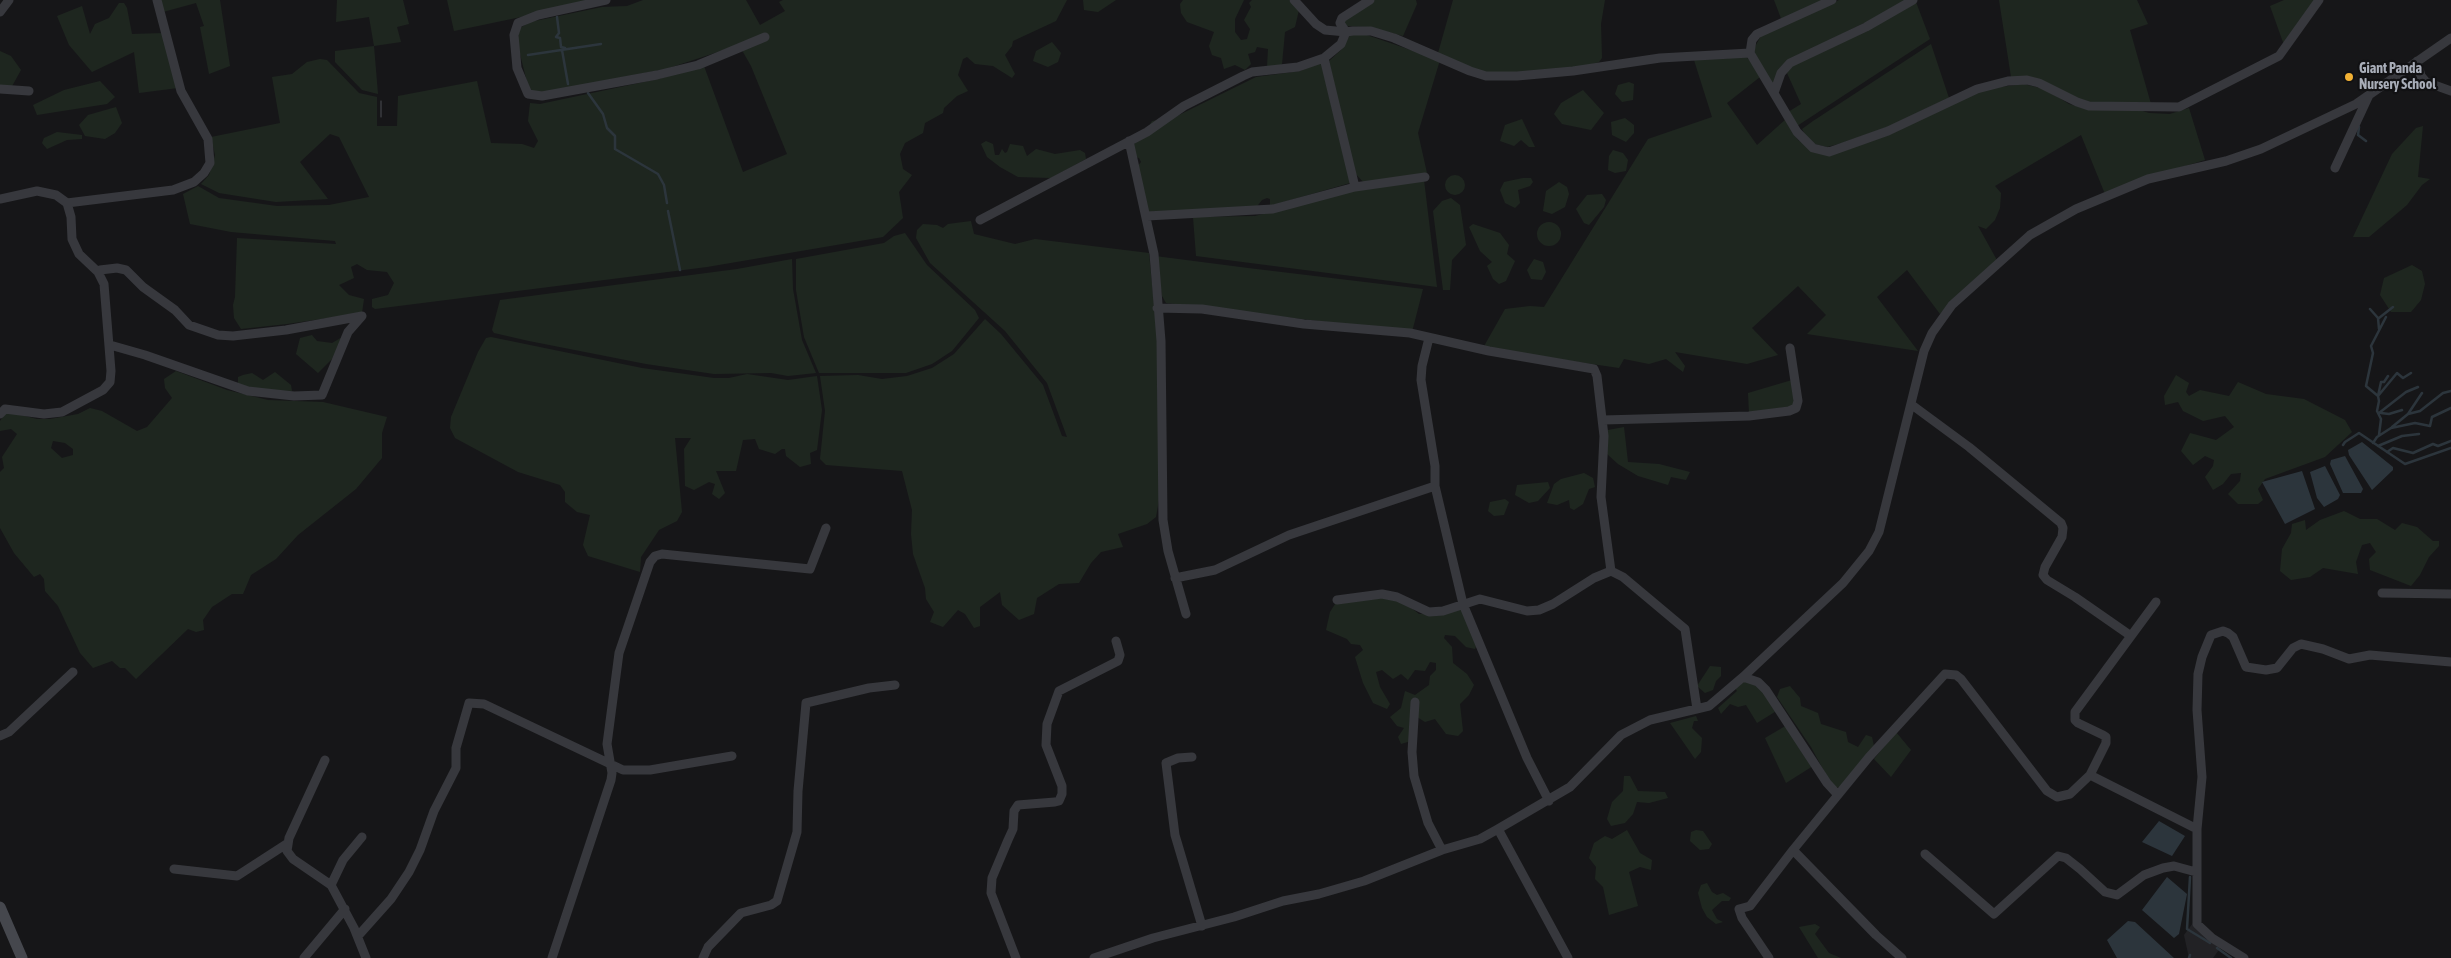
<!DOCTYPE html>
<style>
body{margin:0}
canvas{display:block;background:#161618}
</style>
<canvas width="2451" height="958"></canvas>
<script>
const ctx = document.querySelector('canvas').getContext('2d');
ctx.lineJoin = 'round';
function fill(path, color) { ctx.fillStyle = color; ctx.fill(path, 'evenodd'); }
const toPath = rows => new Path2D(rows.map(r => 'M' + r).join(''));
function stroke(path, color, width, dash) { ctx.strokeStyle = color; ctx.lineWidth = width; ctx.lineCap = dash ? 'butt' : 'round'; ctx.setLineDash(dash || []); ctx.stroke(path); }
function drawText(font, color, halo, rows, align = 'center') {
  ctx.font = font + ' "Asap Condensed",sans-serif'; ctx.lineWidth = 4.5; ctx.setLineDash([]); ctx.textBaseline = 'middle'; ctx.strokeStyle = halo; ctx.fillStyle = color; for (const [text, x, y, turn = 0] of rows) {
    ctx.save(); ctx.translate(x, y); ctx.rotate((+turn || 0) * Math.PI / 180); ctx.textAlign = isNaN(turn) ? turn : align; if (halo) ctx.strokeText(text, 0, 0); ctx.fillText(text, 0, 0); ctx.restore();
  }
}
fill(toPath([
 [2193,923,2221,947,2213,958,2189,958,2184,935]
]), '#222225');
fill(toPath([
 [160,0,220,0,230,66,209,74,200,27,204,26,196,3,163,12],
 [337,0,403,0,409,24,397,27,401,42,374,46,378,94,362,90,335,62,335,51,374,46,369,17,336,22],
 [447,0,602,0,454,31],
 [643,0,746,0,760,25,785,11,779,2,783,0,1067,0,1056,21,1013,41,1012,46,1005,55,1015,74,1012,78,993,66,975,64,967,57,963,59,958,75,968,91,957,96,944,108,943,113,925,123,923,133,905,143,900,154,903,169,912,175,899,192,903,218,883,237,707,267,375,309,372,307,372,299,388,295,394,283,387,272,367,270,357,264,351,267,354,278,339,285,349,295,364,299,362,313,287,324,241,329,234,318,233,305,235,297,237,238,336,244,335,241,231,232,190,224,183,194,198,186,219,198,277,206,329,205,369,197,339,137,330,134,300,162,328,199,276,202,219,193,201,184,209,175,215,155,211,137,280,123,272,77,292,74,307,62,320,59,327,60,359,93,377,97,377,126,397,126,398,96,477,81,491,143,522,144,534,148,538,141,528,121,530,103,540,104,658,79,704,66,743,172,787,154,751,66,739,45,666,69,537,94,529,90,517,42,520,28,530,22,602,7,627,6],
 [1083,0,1116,0,1098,12,1084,10],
 [1183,0,1244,0,1235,19,1235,32,1241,40,1247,39,1250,29,1244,20,1251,7,1249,3,1252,0,1289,0,1299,10,1295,27,1285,32,1282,64,1276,69,1267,67,1268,49,1257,47,1255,52,1248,54,1251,64,1245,70,1235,65,1224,69,1221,58,1212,55,1209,46,1214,32,1187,22,1181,13,1180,4],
 [1375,0,1416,0,1417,4,1403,36,1369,27,1344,26,1344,20,1347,17],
 [1453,0,1605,0,1601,24,1602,58,1599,62,1580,68,1485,75,1438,53],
 [1774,0,1828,0,1782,21],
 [1839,0,1912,0,1882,18,1864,23,1791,60,1773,84,1752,52,1761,36],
 [1999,0,2137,0,2148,24,2130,30,2151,104,2093,103,2011,77],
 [2284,0,2316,0,2284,45,2270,6],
 [1916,2,1930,39,1797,126,1788,112,1801,104,1787,73,1790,67],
 [119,3,124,3,127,8,132,34,164,33,178,88,139,93,134,52,92,72,69,45,57,16,82,6,90,34,95,24,109,18],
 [1361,33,1440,60,1418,133,1427,173,1364,183,1354,172,1329,61,1341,50,1350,35],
 [1052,42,1061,53,1058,62,1048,67,1033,61,1036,51],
 [1931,44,1949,98,1888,127,1842,143,1827,147,1815,144,1806,137,1802,129,1813,121],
 [0,51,11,56,21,70,11,88,0,86],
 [1746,57,1752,62,1760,77,1727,103,1757,145,1786,119,1798,140,1812,150,1829,155,1965,97,1993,88,2023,84,2045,89,2069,104,2086,109,2136,109,2149,113,2170,114,2189,108,2205,160,2152,176,2105,194,2081,135,1995,186,2001,193,2000,208,1995,220,1986,229,1978,226,1998,262,1940,314,1907,270,1877,297,1918,351,1807,334,1826,315,1798,286,1752,328,1778,355,1747,364,1675,352,1685,366,1683,372,1666,359,1649,364,1624,359,1619,368,1483,348,1505,309,1530,306,1544,307,1648,139,1712,117,1694,60],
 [1321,62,1350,183,1270,206,1270,199,1267,198,1262,200,1255,209,1147,212,1137,167,1141,162,1139,158,1133,156,1134,144,1141,139,1152,121,1177,116,1256,77,1300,71],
 [100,81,115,97,107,104,37,115,33,105,64,90],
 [1629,82,1634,84,1633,100,1622,102,1615,94,1618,85],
 [1583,90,1604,113,1591,130,1562,124,1554,114,1561,103],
 [116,107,122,123,115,133,105,139,85,136,79,125,88,115],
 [1625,118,1634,125,1634,133,1626,142,1612,135,1611,122],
 [1522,119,1535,147,1529,147,1521,140,1514,146,1500,141,1505,125],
 [2423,126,2418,177,2430,179,2422,185,2407,205,2369,237,2353,237,2392,154,2416,128],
 [57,132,82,135,82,139,67,140,47,149,42,143,44,138],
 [986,141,993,144,995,155,999,155,1002,149,1005,153,1007,152,1010,144,1023,146,1027,156,1036,149,1055,154,1080,150,1085,153,1086,159,1051,178,1018,177,1000,167,987,157,981,144],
 [1613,150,1623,153,1628,160,1626,171,1615,173,1608,170,1609,156],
 '1445 185a10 10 0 1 1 20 0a10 10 0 1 1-20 0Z',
 [1523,178,1531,178,1533,182,1530,186,1518,190,1520,203,1515,208,1505,203,1500,190,1504,182],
 [1424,180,1437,287,1196,256,1193,217,1255,216,1362,189],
 [1559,182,1567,187,1569,194,1565,207,1552,214,1543,211,1546,191],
 [1602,194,1606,200,1604,207,1589,225,1584,223,1576,209,1587,195],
 [1451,198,1460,205,1466,245,1452,260,1450,290,1443,290,1433,211,1442,201],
 [971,221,974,234,1015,244,1035,239,1149,253,1158,346,1160,494,1156,517,1147,524,1118,534,1123,547,1101,552,1091,563,1079,583,1059,584,1037,598,1034,614,1019,620,1002,605,1000,592,980,607,980,626,974,628,965,614,958,610,943,627,930,622,934,612,926,599,925,588,913,554,911,534,912,510,902,471,826,465,820,459,825,411,820,376,858,375,882,379,907,376,932,368,954,354,985,319,1001,334,1043,385,1062,436,1067,437,1047,383,1005,331,930,263,916,238,917,230,923,224,937,225,943,228,948,224],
 '1537 234a12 12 0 1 1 24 0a12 12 0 1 1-24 0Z',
 [1473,224,1500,233,1509,245,1507,254,1515,261,1506,281,1499,284,1493,279,1487,266,1492,262,1480,251,1469,227],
 [905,233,927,265,975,310,979,318,952,351,932,364,906,373,819,373,804,337,796,290,796,259,884,243,894,236],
 [1155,256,1248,268,1423,289,1412,332,1166,303,1162,296],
 [792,259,793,289,802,340,816,373,788,376,771,373,714,374,646,364,529,341,494,333,492,330,500,300,737,269],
 [1534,259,1543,262,1546,272,1542,280,1531,279,1527,270],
 [2412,265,2422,271,2425,284,2421,300,2411,312,2391,312,2380,295,2384,278],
 [312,335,317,341,332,343,344,336,332,359,318,373,296,354,300,338],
 [491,337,642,368,714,378,729,378,747,374,788,380,817,376,822,410,817,450,810,453,811,464,800,467,786,456,785,449,782,449,775,454,759,449,755,439,743,440,736,471,716,471,725,493,719,499,712,494,715,484,709,482,694,490,685,486,684,449,691,438,675,438,682,512,677,521,659,530,641,557,640,572,588,556,583,545,590,515,577,512,565,502,565,492,560,485,518,472,455,438,450,428,451,417,478,352,486,338],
 [176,371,227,390,268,400,323,402,387,417,382,433,382,458,356,489,298,535,276,559,251,575,243,594,232,594,212,607,203,620,204,630,196,632,188,629,136,679,125,668,120,668,112,661,93,668,80,653,58,606,45,591,44,579,40,574,34,577,14,553,0,528,0,472,4,468,2,457,17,434,11,429,0,431,0,421,5,414,17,414,37,419,50,419,78,414,90,408,102,411,137,431,147,427,172,398,165,388,164,379],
 [53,441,65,443,73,449,73,455,62,458,51,448],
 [275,372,291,385,292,391,258,390,238,384,238,377,243,375,252,373,263,380],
 [2176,375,2189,383,2186,392,2189,396,2200,390,2229,396,2238,382,2266,394,2304,399,2345,420,2352,432,2325,457,2265,479,2258,489,2263,500,2258,504,2238,504,2228,494,2240,481,2241,473,2231,474,2223,484,2213,490,2205,477,2213,466,2214,460,2205,456,2193,465,2181,451,2190,433,2216,440,2234,427,2225,416,2203,421,2183,411,2178,402,2165,405,2164,396],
 [1792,380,1794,406,1749,413,1748,393],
 [1624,427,1628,462,1659,464,1690,472,1686,480,1671,477,1668,485,1638,476,1618,464,1607,454,1608,430],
 [1584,473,1593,478,1595,487,1589,489,1583,504,1574,510,1570,508,1569,500,1557,505,1547,503,1554,484,1561,479],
 [1548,482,1550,488,1538,501,1529,503,1515,495,1517,485],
 [1505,499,1509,502,1504,515,1494,516,1488,511,1490,502],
 [2344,511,2360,519,2377,519,2395,530,2402,523,2417,527,2433,541,2439,541,2439,546,2429,557,2420,575,2411,586,2370,570,2369,559,2376,552,2370,543,2362,545,2356,562,2358,574,2323,568,2310,577,2291,580,2280,571,2282,549,2291,533,2292,524,2305,520,2306,530,2320,520],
 [1397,597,1419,614,1443,613,1461,607,1477,644,1475,649,1466,647,1455,636,1445,635,1444,638,1452,647,1453,663,1467,674,1474,685,1469,695,1460,704,1463,731,1458,736,1446,734,1435,719,1425,722,1417,717,1411,741,1401,744,1398,737,1404,728,1397,726,1390,717,1401,708,1405,691,1415,695,1429,685,1430,676,1436,670,1436,663,1430,662,1425,671,1415,670,1408,680,1401,674,1393,679,1382,670,1376,672,1380,687,1390,704,1387,709,1373,703,1363,683,1355,657,1363,650,1360,645,1351,644,1347,639,1326,630,1330,612,1337,601],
 [1710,666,1721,667,1721,676,1716,681,1713,690,1705,693,1697,686],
 [1751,681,1762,689,1778,710,1757,723,1746,705,1738,707,1730,704,1721,714,1718,708,1737,691,1735,688,1744,682],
 [1790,686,1800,698,1801,706,1818,713,1821,724,1846,732,1848,742,1858,747,1866,735,1872,737,1874,746,1842,786,1836,788,1830,782,1811,747,1777,697,1780,689],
 [1696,716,1698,721,1694,721,1692,728,1702,738,1701,752,1695,759,1670,723],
 [1787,725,1813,766,1786,783,1765,738],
 [1896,732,1911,750,1891,777,1874,759],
 [1624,776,1630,776,1638,791,1665,792,1668,798,1649,803,1637,802,1633,814,1625,823,1611,826,1607,819,1612,802,1623,791],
 [1627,830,1640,853,1652,860,1651,870,1640,867,1629,872,1638,906,1609,915,1603,887,1595,879,1596,867,1589,858,1594,843,1605,836,1612,839],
 [1696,830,1703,831,1712,844,1709,849,1700,850,1690,841,1691,832],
 [1707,883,1712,892,1717,895,1723,893,1731,898,1729,901,1722,901,1712,910,1717,919,1723,922,1716,924,1707,917,1702,908,1698,893,1701,885],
 [1815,924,1820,927,1815,934,1829,953,1841,958,1818,958,1799,927]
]), '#1e261f');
fill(toPath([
 [2362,442,2393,467,2393,470,2372,490,2349,455,2348,450],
 [2345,456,2363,489,2361,493,2343,493,2330,464,2331,460],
 [2325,466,2340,495,2338,499,2324,507,2317,498,2310,472],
 [2302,471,2315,509,2285,524,2262,482],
 [2159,821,2185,836,2172,856,2142,842],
 [2167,877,2187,894,2179,934,2174,938,2142,910],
 [2128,921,2135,922,2174,958,2117,958,2107,940]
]), '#2c353c');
stroke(toPath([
 [557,17,559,33,556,37,560,38,561,47,565,48],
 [562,50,568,84],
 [528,55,601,44],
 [588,93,603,114,607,128,615,136,615,149,658,174,664,185,667,203],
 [2359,127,2358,135,2366,141],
 [668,211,680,270],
 [2370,309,2378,318,2379,329],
 [2386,317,2371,346,2373,353,2366,386,2378,396,2397,373,2403,378,2411,373],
 [2379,318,2393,307],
 [2379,413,2406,392,2418,387],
 [2381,413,2389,414,2402,410],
 [2408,414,2420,411,2443,393,2451,391],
 [2392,427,2408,414,2422,393],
 [2379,435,2381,419,2377,411,2379,401,2378,396,2381,382,2384,382,2388,376],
 [2373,443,2377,437,2391,428,2415,423,2430,426,2432,417,2451,408],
 [2343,445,2345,442,2359,433,2405,464,2451,448],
 [2378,446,2402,436,2419,434],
 [2387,452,2393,448,2413,453,2433,444,2438,446,2451,441],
 [2190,877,2187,929,2210,943],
 [2217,948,2231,958],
 [2189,958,2190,955]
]), '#2c353c', 2.5);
stroke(toPath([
 [606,0,538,15,518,23,514,35,517,68,528,94,542,96,657,75,698,65,765,37],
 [1294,0,1316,24,1325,30,1346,32],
 [0,12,9,0],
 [1346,32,1340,23,1342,18,1370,0],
 [1750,53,1752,40,1757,34,1832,0],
 [1324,58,1355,187],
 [2417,61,2421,76,2426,82,2451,91],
 [0,89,29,91],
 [1774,93,1781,73,1790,63,1866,27,1913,0],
 [1129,141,1154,254,1161,341,1163,520,1168,551,1186,614],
 [2335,168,2369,95],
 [0,199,37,191,56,195,67,203,71,217,72,239,79,254,98,272,104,284,111,371,110,382,103,390,62,412,44,414,5,409,0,414],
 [67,203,173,190,194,182,204,173,210,163,208,139,181,91,157,0],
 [1147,216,1273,209,1355,187,1425,177],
 [980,220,1147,132,1184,106,1243,76,1252,72,1298,67,1324,58,1341,44,1346,32,1353,31,1371,31,1394,38,1470,71,1486,76,1517,76,1573,71,1660,58,1750,53,1797,132,1813,148,1829,152,1888,131,1977,89,2008,81,2027,80,2039,83,2077,102,2089,106,2179,107,2279,56,2319,0],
 [98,272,100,270,117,268,126,270,143,287,175,310,189,325,218,335,233,336,286,330,362,316],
 [1157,308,1202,309,1304,324,1410,333,1489,351,1594,369,1597,376,1604,436,1601,497,1611,571,1623,577,1685,629,1697,709],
 [1429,338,1422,366,1421,380,1435,466,1435,486,1463,604,1527,758,1549,801],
 [110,345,145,355,248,391,294,396,322,395,348,332,362,316],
 [1603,420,1749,416,1789,411,1796,408,1798,401,1790,348],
 [1175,578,1215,570,1289,535,1435,486],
 [2382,593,2451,594],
 [1337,600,1382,594,1397,597,1429,612,1443,611,1480,599,1527,611,1539,610,1553,604,1594,578,1611,571],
 [2131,636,2156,602],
 [1743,677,1758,682,1766,690,1827,783,1838,795],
 [1415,702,1412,752,1414,776,1428,823,1442,850],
 [0,736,9,732,73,672],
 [1192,757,1178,758,1166,763,1175,835,1202,926],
 [325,760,289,838,287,851,293,859,331,885],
 [2090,775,2197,829,2197,924,2212,938,2244,958],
 [2197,829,2202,777,2197,710,2198,674,2202,657,2211,635,2223,631,2228,633,2233,637,2246,667,2266,670,2277,668,2293,648,2301,644,2323,649,2349,659,2370,655,2451,662],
 [362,837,343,860,331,885,354,928,366,958],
 [1793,850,1876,935,1902,958],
 [1925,854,1994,914,2058,856,2066,858,2080,869,2105,892,2117,895,2144,875,2163,868,2174,866,2196,872],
 [174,869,237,876,288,843],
 [358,936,391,899,409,872,420,850,434,811,456,768,456,748,469,703,484,704,623,770,650,770,732,756],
 [304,958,345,909],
 [552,958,611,780,612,773,607,744,619,653,650,562,655,556,662,554,810,569,826,528],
 [703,958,708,947,741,913,771,905,777,901,797,832,798,791,806,703,869,688,895,685],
 [1016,958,991,893,992,878,1008,840,1013,829,1014,811,1018,805,1055,802,1059,801,1062,794,1062,786,1046,745,1047,724,1059,691,1118,661,1120,655,1116,641],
 [1094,958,1153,938,1234,917,1283,901,1319,894,1364,881,1442,850,1480,839,1498,829],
 [1568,958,1498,829,1570,787,1621,735,1650,720,1709,706,1743,677,1843,583,1869,551,1879,532,1924,351,1932,333,1952,305,2030,235,2076,209,2148,179,2226,161,2261,149,2356,104,2451,38],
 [1769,958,1742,918,1739,909,1750,906,1793,850,1869,757,1945,674,1956,675,1961,679,2047,791,2057,797,2070,794,2090,775,2106,743,2106,737,2103,735,2078,723,2075,720,2075,712,2131,636,2075,597,2047,580,2043,575,2045,567,2062,537,2063,528,2061,523,1969,447,1912,405]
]), '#37383d', 9);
stroke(toPath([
 [0,907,22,958]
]), '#45474d', 11);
stroke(toPath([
 [381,117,381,101]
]), '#4a4c52', 1);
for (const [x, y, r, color] of [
 [2349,77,5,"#f2b134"]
]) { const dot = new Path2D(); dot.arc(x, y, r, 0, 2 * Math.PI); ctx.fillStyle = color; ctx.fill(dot); stroke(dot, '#111113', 2); }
drawText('bold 14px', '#a8adb8', '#111113', [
 ["Giant Panda",2359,69],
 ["Nursery School",2359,85]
], 'left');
</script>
